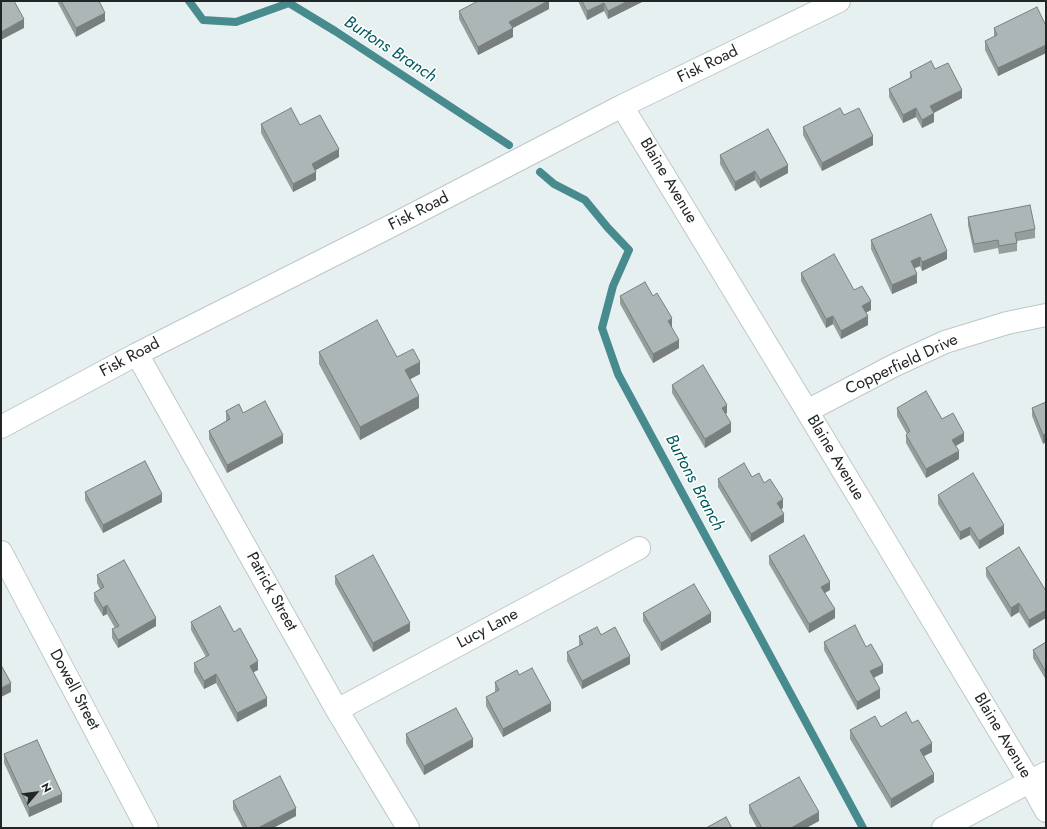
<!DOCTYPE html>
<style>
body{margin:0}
#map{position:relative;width:1047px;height:829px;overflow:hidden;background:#e7f0f0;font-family:Jost,sans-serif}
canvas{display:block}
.frame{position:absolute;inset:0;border:2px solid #232626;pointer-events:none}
.north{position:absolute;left:16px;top:773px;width:40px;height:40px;-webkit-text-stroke:3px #fff;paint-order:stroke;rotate:62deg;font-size:11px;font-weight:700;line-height:16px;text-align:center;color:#232626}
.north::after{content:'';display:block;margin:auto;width:14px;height:18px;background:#232626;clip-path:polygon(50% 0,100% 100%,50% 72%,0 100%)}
</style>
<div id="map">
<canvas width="1047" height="829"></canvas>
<div class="frame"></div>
<div class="north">N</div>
</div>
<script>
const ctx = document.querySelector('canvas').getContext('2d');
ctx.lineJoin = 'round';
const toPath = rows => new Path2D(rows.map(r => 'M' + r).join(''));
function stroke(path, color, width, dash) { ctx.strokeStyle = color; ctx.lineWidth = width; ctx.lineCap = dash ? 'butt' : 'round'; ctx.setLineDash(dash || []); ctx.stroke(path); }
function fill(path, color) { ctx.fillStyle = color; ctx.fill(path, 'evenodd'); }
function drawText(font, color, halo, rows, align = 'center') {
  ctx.font = font + ' Jost,sans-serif'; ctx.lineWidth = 3; ctx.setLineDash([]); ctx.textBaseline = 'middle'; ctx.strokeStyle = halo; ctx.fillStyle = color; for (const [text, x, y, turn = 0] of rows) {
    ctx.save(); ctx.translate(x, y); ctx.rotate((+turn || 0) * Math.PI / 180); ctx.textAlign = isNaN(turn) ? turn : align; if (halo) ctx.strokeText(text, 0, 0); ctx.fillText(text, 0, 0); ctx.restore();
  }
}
stroke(toPath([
 [189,1,203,20,236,22,289,3,335,31,509,145],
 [540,172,554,184,585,200,608,228,629,250,613,286,602,328,618,374,863,828]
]), '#488b8e', 8);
const minor = toPath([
 [622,106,807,411,1030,782,1046,811],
 [137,354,337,710,408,828],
 [807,411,895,365,945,342,1007,323,1046,315],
 [1,427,137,354,387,228,622,106,839,1],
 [1,552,147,828],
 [337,710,639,548],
 [943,828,1046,773]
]);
stroke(minor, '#bec7c7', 24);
stroke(minor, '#fff', 22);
fill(toPath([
 [57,1,99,1,105,21,76,37],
 [549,1,549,9,513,28,513,37,478,55,459,19,459,11],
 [578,1,644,1,608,19,604,11,587,20],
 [1046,26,1046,53,998,76,985,50,985,41,994,37,994,28],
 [935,69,962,98,933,113,934,122,922,128,916,117,903,123,889,97,889,89,910,78,910,72],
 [844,115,873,145,822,171,803,135,803,127],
 [261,124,300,125,339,157,316,170,316,180,293,192,261,133],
 [720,155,788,173,760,188,755,180,735,191,720,164],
 [968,217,1035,229,1035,238,1017,241,1017,251,999,254,998,248,974,253,968,225],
 [871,240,947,259,922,271,920,266,914,268,917,283,892,294,871,249],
 [801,273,854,290,871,310,866,312,868,325,841,339,833,324,826,328,801,281],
 [620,296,653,296,672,327,671,327,679,348,653,363,620,304],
 [319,352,397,357,420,374,410,379,419,408,360,440,319,364],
 [672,385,727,413,725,414,731,432,705,448,672,393],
 [1046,402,1043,444,1032,416,1032,408],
 [897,408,942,419,964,441,956,446,959,459,926,478,906,443,906,435,907,434,897,416],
 [226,411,243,413,283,443,227,473,209,439,209,431,226,421],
 [752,477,764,483,783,508,781,509,784,522,751,542,718,487,718,479],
 [85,492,162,502,103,533,85,500],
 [938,495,1004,534,979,549,970,535,960,540,938,504],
 [769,556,830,590,825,593,835,618,809,633,769,564],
 [986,568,1046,591,1029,628,1019,612,1011,617,986,576],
 [97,575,156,626,118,648,112,638,112,629,115,628,107,614,103,616,94,601,94,593,100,589,97,583],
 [335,576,410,631,373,652,335,584],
 [643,613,711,622,661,651,643,621],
 [191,622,234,632,258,670,253,672,267,706,237,722,216,683,204,689,194,672,194,663,206,657,191,630],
 [601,635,630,664,582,689,567,661,567,652,579,646,579,636],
 [824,642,866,647,883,673,874,678,880,698,857,710,824,650],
 [1046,642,1046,680,1033,658,1033,650],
 [519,675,551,711,503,737,486,706,486,697,495,692,495,682],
 [881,727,932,752,924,756,934,782,891,808,850,739,850,730],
 [406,734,473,747,424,775,406,743],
 [4,754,62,802,29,817,4,763],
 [233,801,296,816,273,828,243,828,233,809],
 [749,805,819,821,806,828,757,828,749,813]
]), '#959d9d');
fill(toPath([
 [548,1,549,1,549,9,509,30,509,22],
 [628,1,644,1,608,19,608,11],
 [604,3,604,11,587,20,587,11],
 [105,13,105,21,76,37,76,28],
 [24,19,24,28,1,40,1,32],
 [513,28,513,37,478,55,478,47],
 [1046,45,1046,53,998,76,998,68],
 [962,90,962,98,930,115,930,106],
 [916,108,916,117,903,123,903,115],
 [934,113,934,122,922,128,922,120],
 [873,136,873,145,822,171,822,163],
 [339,149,339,157,312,172,312,164],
 [788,165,788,173,760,188,760,180],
 [755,171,755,180,735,191,735,182],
 [316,172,316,180,293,192,293,184],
 [947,251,947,259,922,271,922,262],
 [920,257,920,266,911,270,911,261],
 [917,274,917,283,892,294,892,285],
 [871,301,871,310,862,315,862,306],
 [833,316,833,324,826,328,826,319],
 [868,316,868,325,841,339,841,331],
 [672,318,672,327,668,329,668,321],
 [679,340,679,348,653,363,653,354],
 [420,362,420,374,405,382,405,370],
 [419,396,419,408,360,440,360,427],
 [727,405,727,413,722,416,722,408],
 [731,423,731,432,705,448,705,439],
 [964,433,964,441,952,448,952,440],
 [1046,434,1046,442,1043,444,1043,435],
 [283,435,283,443,227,473,227,465],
 [959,451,959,459,926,478,926,469],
 [162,494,162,502,103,533,103,525],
 [783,499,783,508,777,511,777,503],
 [784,514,784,522,751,542,751,534],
 [1004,525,1004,534,979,549,979,541],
 [970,527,970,535,960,540,960,532],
 [830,582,830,590,821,595,821,587],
 [1019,603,1019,612,1011,617,1011,608],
 [107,605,107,614,103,616,103,608],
 [835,609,835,618,809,633,809,624],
 [1046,610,1046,618,1029,628,1029,620],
 [711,613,711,622,661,651,661,643],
 [156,618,156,626,118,648,118,640],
 [410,623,410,631,373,652,373,643],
 [630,656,630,664,582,689,582,681],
 [258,661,258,670,250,674,250,666],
 [883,665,883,673,870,679,870,671],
 [216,674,216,683,204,689,204,681],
 [11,683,11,692,1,697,1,688],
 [880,689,880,698,857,710,857,702],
 [267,698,267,706,237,722,237,713],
 [551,703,551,711,503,737,503,729],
 [473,739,473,747,424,775,424,766],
 [932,743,932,752,920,758,920,750],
 [934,774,934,782,891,808,891,799],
 [62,794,62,802,29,817,29,808],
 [296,808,296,816,273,828,258,828],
 [819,812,819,821,806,828,791,828]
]), '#797f7f');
const building = toPath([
 [1,1,14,1,24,19,1,32,1,1],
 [61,1,99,1,105,13,76,28,61,1],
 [478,1,548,1,509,22,513,28,478,47,459,11,478,1],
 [582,1,628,1,608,11,604,3,587,11,582,1],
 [1037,7,1046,26,1046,45,998,68,985,41,997,35,994,28,1037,7],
 [931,61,935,69,948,63,962,90,930,106,934,113,922,120,916,108,903,115,889,89,912,77,910,72,931,61],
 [291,108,300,125,320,115,339,149,312,164,316,172,293,184,261,124,291,108],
 [840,108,844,115,859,108,873,136,822,163,803,127,840,108],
 [768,129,788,165,760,180,755,171,735,182,720,155,768,129],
 [1030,205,1035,229,1015,233,1017,243,999,246,998,240,974,244,968,217,1030,205],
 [931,214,947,251,922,262,920,257,911,261,917,274,892,285,871,240,931,214],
 [834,254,854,290,862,286,871,301,862,306,868,316,841,331,833,316,826,319,801,273,834,254],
 [645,282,653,296,657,293,672,318,668,321,679,340,653,354,620,296,645,282],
 [377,320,397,357,413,349,420,362,405,370,419,396,360,427,319,352,377,320],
 [703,365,727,405,722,408,731,423,705,439,672,385,703,365],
 [926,391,942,419,953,413,964,433,952,440,959,451,926,469,906,435,910,431,897,408,926,391],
 [265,401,283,435,227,465,209,431,230,419,226,411,239,404,243,413,265,401],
 [1046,402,1046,434,1043,435,1032,408,1046,402],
 [145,461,162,494,103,525,85,492,145,461],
 [744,463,752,477,759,473,764,483,770,479,783,499,777,503,784,514,751,534,718,479,744,463],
 [973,473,1004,525,979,541,970,527,960,532,938,495,973,473],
 [804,535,830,582,821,587,835,609,809,624,769,556,804,535],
 [1019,547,1046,591,1046,610,1029,620,1019,603,1011,608,986,568,1019,547],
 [373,555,410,623,373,643,335,576,373,555],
 [124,560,156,618,118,640,112,629,119,626,107,605,103,608,94,593,104,587,97,575,124,560],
 [694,584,711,613,661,643,643,613,694,584],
 [220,606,234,632,240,628,258,661,250,666,267,698,237,713,216,674,204,681,194,663,209,655,191,622,220,606],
 [855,625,866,647,871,644,883,665,870,671,880,689,857,702,824,642,855,625],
 [597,627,601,635,615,627,630,656,582,681,567,652,583,644,579,636,597,627],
 [1046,642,1046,672,1033,650,1046,642],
 [1,665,11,683,1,688,1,665],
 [532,668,551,703,503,729,486,697,499,690,495,682,517,670,519,675,532,668],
 [456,708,473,739,424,766,406,734,456,708],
 [906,712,912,723,918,720,932,743,920,750,934,774,891,799,850,730,875,716,881,727,906,712],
 [37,740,62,794,29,808,4,754,37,740],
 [280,776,296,808,258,828,247,828,233,801,280,776],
 [799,777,819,812,791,828,762,828,749,805,799,777],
 [726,817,732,828,706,828,726,817]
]);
fill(building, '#adb6b6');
stroke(building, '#797f7f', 1);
drawText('16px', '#232626', '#fff', [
 ["Fisk Road",708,65,-26],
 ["Blaine Avenue",668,181,59],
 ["Fisk Road",419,212,-27],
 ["Fisk Road",130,358,-28],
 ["Copperfield Drive",902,365,-25],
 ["Blaine Avenue",835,458,59],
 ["Patrick Street",271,592,61],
 ["Lucy Lane",488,629,-28],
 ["Dowell Street",74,690,62],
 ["Blaine Avenue",1002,736,59]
]);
drawText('italic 17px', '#00595d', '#fff', [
 ["Burtons Branch",390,50,33],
 ["Burtons Branch",694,483,62]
]);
</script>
